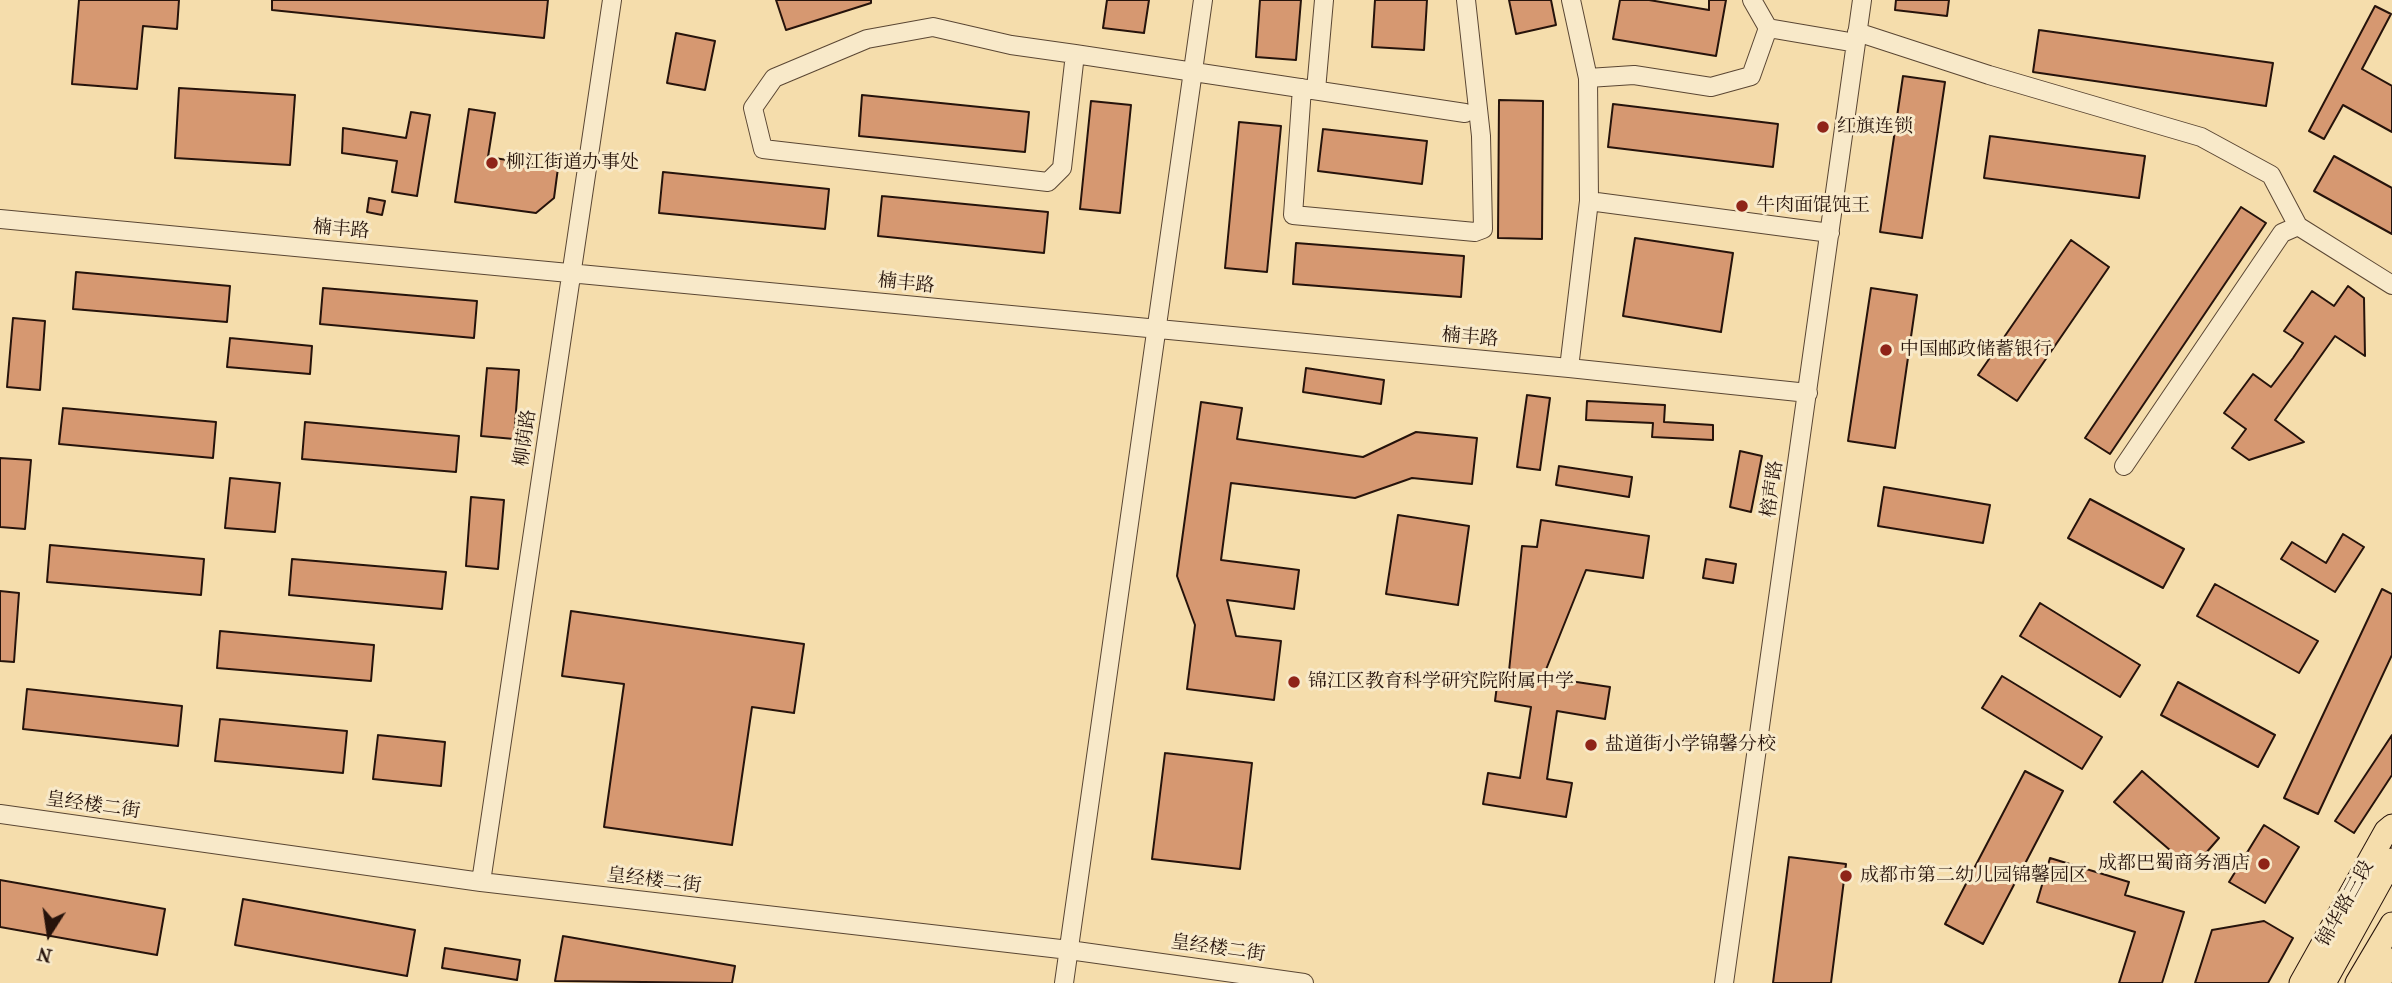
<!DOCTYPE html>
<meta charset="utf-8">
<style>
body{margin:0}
#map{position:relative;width:2392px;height:983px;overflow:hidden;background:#f5ddac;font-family:"IM FELL French Canon",serif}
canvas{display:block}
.north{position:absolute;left:14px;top:899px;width:70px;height:70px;-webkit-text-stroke:5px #f8e9c9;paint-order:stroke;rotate:192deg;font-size:19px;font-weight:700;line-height:28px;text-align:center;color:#26130b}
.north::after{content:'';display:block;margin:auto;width:24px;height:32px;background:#26130b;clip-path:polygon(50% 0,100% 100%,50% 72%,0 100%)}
</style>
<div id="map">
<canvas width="2392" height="983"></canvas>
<div class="north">N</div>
</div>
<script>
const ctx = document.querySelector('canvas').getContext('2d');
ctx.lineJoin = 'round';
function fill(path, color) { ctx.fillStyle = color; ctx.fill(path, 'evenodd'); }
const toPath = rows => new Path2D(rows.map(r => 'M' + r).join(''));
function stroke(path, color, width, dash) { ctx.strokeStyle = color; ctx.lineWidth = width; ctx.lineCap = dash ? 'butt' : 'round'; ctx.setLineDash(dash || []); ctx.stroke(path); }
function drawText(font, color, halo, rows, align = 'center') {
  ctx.font = font + ' "IM FELL French Canon","Noto Serif SC",serif'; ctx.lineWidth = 6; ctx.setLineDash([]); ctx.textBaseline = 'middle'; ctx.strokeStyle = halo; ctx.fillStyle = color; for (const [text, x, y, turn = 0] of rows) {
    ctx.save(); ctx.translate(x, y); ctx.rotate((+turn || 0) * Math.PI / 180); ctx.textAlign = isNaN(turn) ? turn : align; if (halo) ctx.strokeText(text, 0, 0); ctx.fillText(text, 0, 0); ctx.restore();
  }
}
const building = toPath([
 [79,0,179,0,177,29,143,26,137,89,72,84,79,0],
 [272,0,548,0,544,38,272,10,272,0],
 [776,0,871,0,871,3,786,30,776,0],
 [1107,0,1149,0,1144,33,1103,28,1107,0],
 [1260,0,1301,0,1296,60,1256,57,1260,0],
 [1375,0,1427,0,1424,50,1372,47,1375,0],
 [1509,0,1551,0,1556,25,1516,34,1509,0],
 [1620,0,1649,0,1709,10,1709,0,1726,0,1716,56,1613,39,1620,0],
 [1896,0,1949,0,1947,16,1895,10,1896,0],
 [2375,6,2391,14,2362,69,2392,86,2392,132,2343,105,2324,139,2309,131,2375,6],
 [2039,30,2273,63,2266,106,2033,72,2039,30],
 [676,33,715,41,705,90,667,83,676,33],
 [1903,76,1945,82,1922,238,1880,232,1903,76],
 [179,88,295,95,290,165,175,158,179,88],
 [862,95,1029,112,1025,152,859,136,862,95],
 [1499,100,1543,101,1542,239,1498,238,1499,100],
 [1091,101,1131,105,1120,213,1080,209,1091,101],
 [1613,104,1778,124,1773,167,1608,147,1613,104],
 [469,109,495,113,488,157,558,168,554,198,536,213,455,202,469,109],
 [411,112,430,115,417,196,392,192,397,161,342,153,343,128,406,138,411,112],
 [1239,122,1281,126,1267,272,1225,268,1239,122],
 [1323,129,1427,141,1422,184,1318,171,1323,129],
 [1990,136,2145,156,2139,198,1984,178,1990,136],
 [2334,156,2392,188,2392,234,2314,191,2334,156],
 [663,172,829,189,825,229,659,213,663,172],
 [882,196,1048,212,1044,253,878,236,882,196],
 [369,198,385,201,382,215,367,212,369,198],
 [2241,207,2266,223,2110,454,2085,438,2241,207],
 [1635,238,1733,253,1721,332,1623,316,1635,238],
 [2071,240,2109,267,2017,401,1978,375,2071,240],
 [1296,243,1464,256,1461,297,1293,284,1296,243],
 [76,272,230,286,227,322,73,309,76,272],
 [2348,286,2364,298,2365,356,2335,336,2275,420,2304,442,2249,460,2232,448,2246,429,2224,413,2253,374,2271,387,2293,358,2303,343,2284,331,2312,291,2334,306,2348,286],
 [323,288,477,301,474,338,320,324,323,288],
 [1871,288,1917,295,1895,448,1848,441,1871,288],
 [13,318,45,321,40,390,7,387,13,318],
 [230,338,312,346,310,374,227,367,230,338],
 [487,368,519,370,514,439,481,436,487,368],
 [1306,368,1384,380,1381,404,1303,392,1306,368],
 [1527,395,1550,398,1540,470,1517,467,1527,395],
 [1587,401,1665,405,1664,422,1713,425,1713,440,1652,437,1653,423,1586,420,1587,401],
 [1201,402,1242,408,1237,439,1363,457,1416,432,1477,438,1472,484,1412,478,1355,498,1231,483,1221,560,1299,570,1294,609,1227,600,1236,636,1281,641,1274,700,1187,689,1195,625,1177,576,1201,402],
 [63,408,216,422,213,458,59,444,63,408],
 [305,422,459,436,456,472,302,459,305,422],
 [1740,451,1762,456,1751,512,1730,507,1740,451],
 [0,458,31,460,25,529,0,527,0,458],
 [1559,466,1632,477,1629,497,1556,485,1559,466],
 [230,478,280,483,275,532,225,528,230,478],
 [1884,487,1990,505,1983,543,1878,526,1884,487],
 [471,497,504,500,498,569,466,566,471,497],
 [2090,499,2184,549,2163,588,2068,538,2090,499],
 [1398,515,1469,526,1458,605,1386,594,1398,515],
 [1541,520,1649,536,1643,578,1586,570,1543,677,1610,687,1605,719,1557,711,1547,779,1572,783,1566,817,1483,804,1488,773,1520,778,1531,707,1495,701,1499,670,1509,671,1522,546,1537,547,1541,520],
 [2343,534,2364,547,2335,592,2281,559,2292,542,2326,563,2343,534],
 [50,545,204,559,201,595,47,582,50,545],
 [292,559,446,572,442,609,289,595,292,559],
 [1706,559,1736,564,1733,583,1703,578,1706,559],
 [2215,584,2318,641,2299,673,2197,616,2215,584],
 [2382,589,2392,594,2392,655,2318,814,2284,798,2382,589],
 [0,591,19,593,14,662,0,661,0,591],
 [2040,603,2140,665,2120,697,2020,636,2040,603],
 [571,611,804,644,794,713,752,707,732,845,604,827,624,684,562,676,571,611],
 [220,631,374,645,371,681,217,668,220,631],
 [2002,676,2102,737,2082,769,1982,708,2002,676],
 [2178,682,2275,735,2258,767,2161,715,2178,682],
 [27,689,182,706,178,746,23,729,27,689],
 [220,719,347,731,343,773,215,761,220,719],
 [378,735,445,742,441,786,373,779,378,735],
 [2392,735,2392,775,2354,833,2335,821,2392,735],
 [1165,753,1252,763,1240,869,1152,859,1165,753],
 [2025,771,2063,791,1983,944,1945,924,2025,771],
 [2142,771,2219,838,2192,869,2114,802,2142,771],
 [2264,825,2299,847,2265,903,2229,882,2264,825],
 [1789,857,1846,864,1831,983,1773,983,1789,857],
 [2050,858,2129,882,2125,895,2184,912,2162,983,2119,983,2135,932,2037,902,2050,858],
 [0,880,165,909,157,955,0,927,0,880],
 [243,899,415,930,407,976,235,945,243,899],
 [2264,921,2293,938,2268,983,2195,983,2212,930,2264,921],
 [563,936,735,966,732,983,555,981,563,936],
 [445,948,520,960,517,980,442,968,445,948]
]);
fill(building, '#d69871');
stroke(building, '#26130b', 2);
const minor = toPath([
 [1571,0,1588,78],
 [1752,0,1768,28],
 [1857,32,1989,75,2201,137,2271,175,2298,226],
 [1075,54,1062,168,1048,182,763,149,753,108,774,78,867,39,933,27,1011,45,1075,54,1465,113],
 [1302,88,1293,215,1475,232,1483,229,1481,136,1466,0],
 [1316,90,1324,0],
 [1589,201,1830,233],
 [0,219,1569,368,1808,393],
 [1569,368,1589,201,1588,78,1634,75,1711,87,1751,76,1768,28,1856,43],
 [2124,466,2282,233,2298,226,2392,285],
 [0,814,481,882,1069,950,1304,983],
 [481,882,612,0],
 [1064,983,1203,0],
 [1724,983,1862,0]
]);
const major = toPath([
 [2301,983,2386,831,2392,826],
 [2324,983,2392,860],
 [2357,983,2392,924],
 [2378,983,2392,960]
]);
stroke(minor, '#5a4633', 20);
stroke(major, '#26130b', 25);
stroke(minor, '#f8e9c9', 18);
stroke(major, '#f5ddac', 23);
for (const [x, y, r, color] of [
 [1823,127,7,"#8f2418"],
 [492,163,7,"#8f2418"],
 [1742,206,7,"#8f2418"],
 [1886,350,7,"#8f2418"],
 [1294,682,7,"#8f2418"],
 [1591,745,7,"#8f2418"],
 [2264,864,7,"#8f2418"],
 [1846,876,7,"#8f2418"]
]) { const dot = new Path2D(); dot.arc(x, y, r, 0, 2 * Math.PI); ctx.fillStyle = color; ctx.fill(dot); stroke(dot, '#f8e9c9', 2.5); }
drawText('19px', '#26130b', '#f8e9c9', [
 ["红旗连锁",1837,127],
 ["柳江街道办事处",506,163],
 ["牛肉面馄饨王",1756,206],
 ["中国邮政储蓄银行",1900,350],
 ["锦江区教育科学研究院附属中学",1308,682],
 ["盐道街小学锦馨分校",1605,745],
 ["成都巴蜀商务酒店",2250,864,"right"],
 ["成都市第二幼儿园锦馨园区",1860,876]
], 'left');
drawText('19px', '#26130b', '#f8e9c9', [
 ["楠丰路",341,230,5],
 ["楠丰路",906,284,6],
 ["楠丰路",1470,338,5],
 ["柳荫路",526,438,-82],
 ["榕声路",1773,489,-82],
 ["皇经楼二街",93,806,8],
 ["皇经楼二街",654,881,7],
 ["锦华路三段",2346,904,-61],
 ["皇经楼二街",1218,949,8]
]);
</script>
